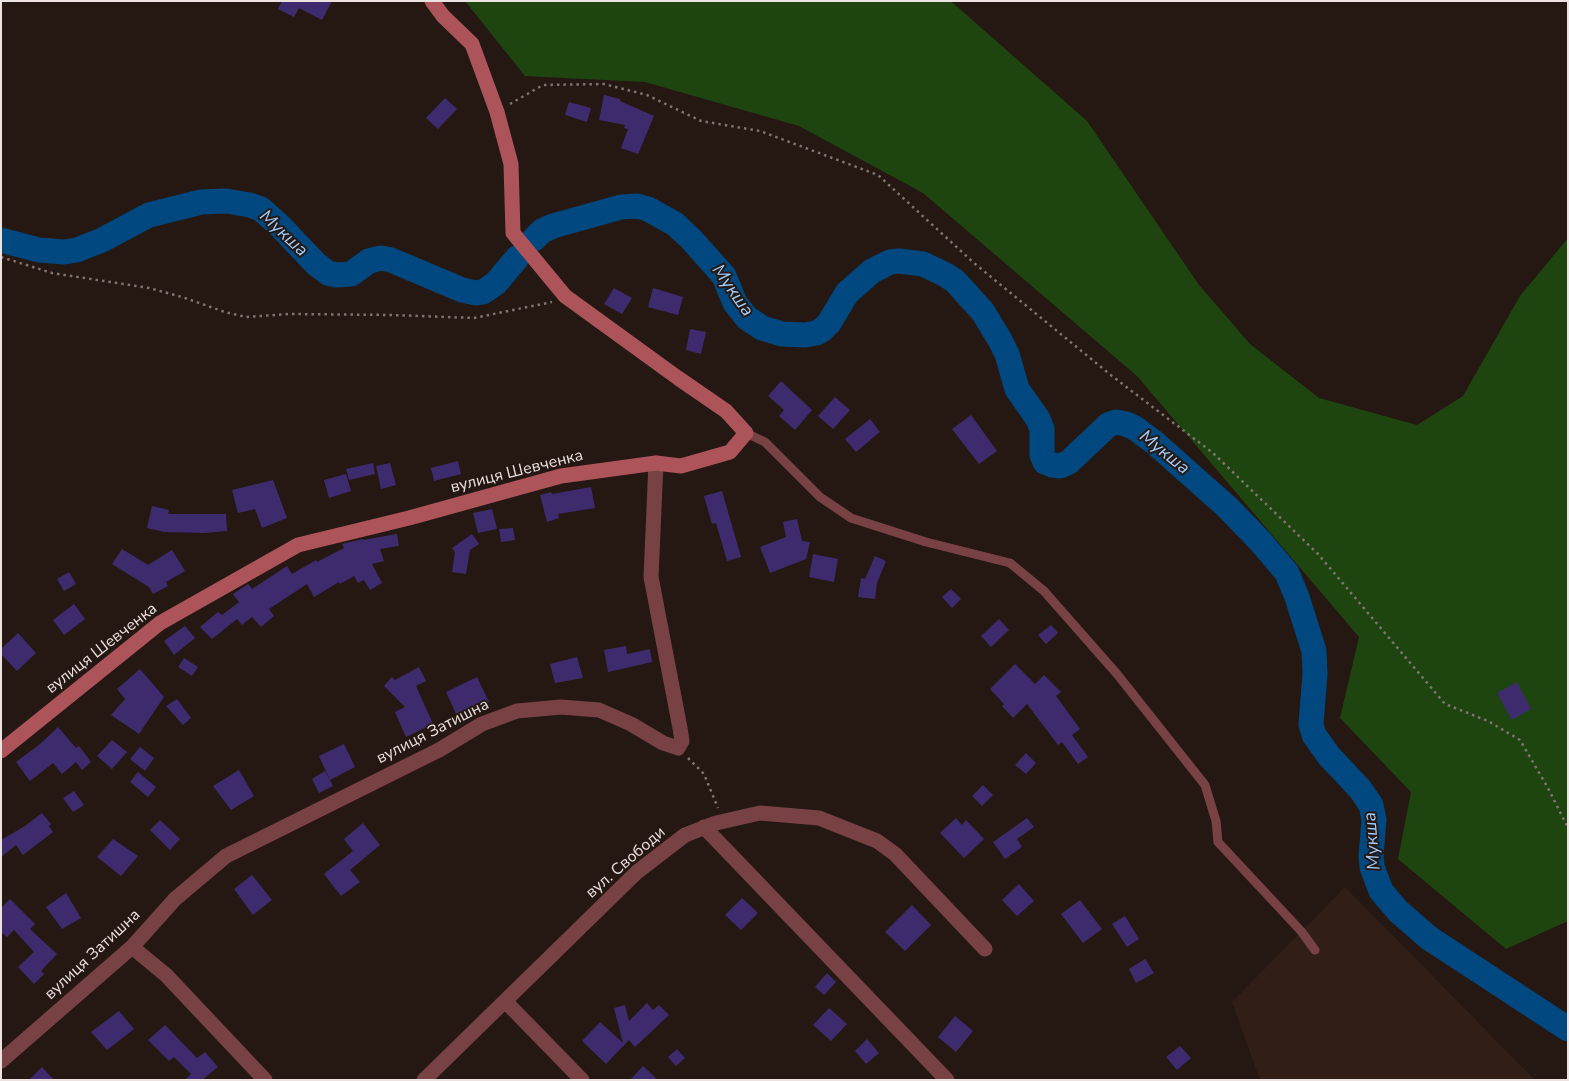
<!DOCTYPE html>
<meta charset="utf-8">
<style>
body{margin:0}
#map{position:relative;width:1569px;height:1081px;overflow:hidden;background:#251813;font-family:"Nunito Sans",sans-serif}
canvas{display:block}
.frame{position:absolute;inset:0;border:2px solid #ece2df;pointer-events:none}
</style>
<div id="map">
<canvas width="1569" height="1081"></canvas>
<div class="frame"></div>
</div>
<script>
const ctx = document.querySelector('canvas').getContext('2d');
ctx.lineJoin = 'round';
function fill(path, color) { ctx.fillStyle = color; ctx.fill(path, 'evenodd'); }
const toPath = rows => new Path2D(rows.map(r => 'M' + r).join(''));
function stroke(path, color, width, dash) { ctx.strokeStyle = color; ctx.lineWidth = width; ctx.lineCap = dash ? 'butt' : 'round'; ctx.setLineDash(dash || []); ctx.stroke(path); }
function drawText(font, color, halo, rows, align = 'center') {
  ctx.font = font + ' "Nunito Sans",sans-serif'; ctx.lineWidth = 4; ctx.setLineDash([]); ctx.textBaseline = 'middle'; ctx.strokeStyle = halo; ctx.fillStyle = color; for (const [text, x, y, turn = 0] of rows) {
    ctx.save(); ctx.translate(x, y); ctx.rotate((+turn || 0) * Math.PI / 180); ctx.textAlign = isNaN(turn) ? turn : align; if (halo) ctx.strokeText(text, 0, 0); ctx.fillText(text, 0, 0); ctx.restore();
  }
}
fill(toPath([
 [1345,887,1535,1080,1260,1080,1232,1002]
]), '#311e17');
fill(toPath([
 [465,1,949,1,953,3,1087,121,1199,285,1250,344,1319,398,1417,425,1463,396,1520,296,1568,238,1568,921,1506,949,1398,859,1411,792,1340,718,1359,637,1137,376,923,193,799,126,645,82,525,76]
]), '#1e4510');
stroke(toPath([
 [534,239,542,231,553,226,621,207,637,206,648,209,675,224,691,239,724,276,735,303,747,318,762,328,782,334,805,335,816,333,822,330,829,323,847,293,872,271,890,262,899,261,923,264,946,275,955,281,983,312,1000,340,1007,354,1017,389,1038,419,1042,429,1042,455,1045,462,1052,465,1060,466,1069,462,1108,425,1116,422,1126,424,1135,428,1155,443,1227,507,1260,541,1287,573,1297,597,1314,651,1315,674,1311,724,1314,735,1329,756,1360,789,1371,805,1374,820,1371,856,1372,867,1381,891,1398,911,1429,938,1568,1029],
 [1,240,39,250,64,252,77,250,102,240,149,215,201,202,226,201,250,205,261,209,280,226,316,264,328,273,336,275,351,274,369,261,381,258,391,260,462,290,476,293,483,292,496,283,517,258]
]), '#00487f', 25);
fill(toPath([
 [282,1,332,1,322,20,299,8,294,17,278,9],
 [604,95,620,99,620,101,654,116,638,154,621,148,628,129,624,128,625,125,599,120],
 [445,98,457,109,438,129,426,118],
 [569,102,591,108,587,122,565,115],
 [614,288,632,298,622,314,604,304],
 [653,288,683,297,678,315,648,307],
 [690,329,706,332,701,354,686,350],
 [781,381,812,410,795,430,779,416,784,410,768,396],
 [835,397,850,410,833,429,818,416],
 [971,415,997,451,979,464,952,429],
 [870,419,880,432,856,452,845,439],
 [458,461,461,474,434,481,431,468],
 [373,463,375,474,349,480,346,469],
 [390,463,396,485,381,489,376,466],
 [346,474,351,491,329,498,324,480],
 [273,480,287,518,262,528,255,509,238,513,232,490],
 [591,487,595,508,558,514,559,518,547,522,540,495,551,492,552,494],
 [722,491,741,557,727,561,716,523,712,524,704,496],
 [152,506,169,510,168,514,226,514,227,531,204,533,164,532,147,528],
 [492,509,497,529,478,533,473,513],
 [797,519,802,541,810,542,806,559,770,573,760,547,786,537,783,522],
 [513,528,515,540,501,542,499,529],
 [397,534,399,546,380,549,384,561,372,564,382,583,370,590,364,580,358,583,354,576,340,584,339,582,314,597,307,584,269,609,274,616,261,627,252,617,242,625,237,619,212,639,200,627,218,612,222,615,239,602,233,594,248,584,252,589,287,566,292,574,316,560,317,562,344,548,342,544,363,539,363,540],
 [472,534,479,544,470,550,466,574,452,572,455,552,452,548],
 [122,549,148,565,172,550,185,571,166,582,168,586,153,594,149,587,112,564],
 [813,554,838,559,834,582,809,577],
 [875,556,886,561,877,583,875,599,858,597,861,578,865,579],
 [69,572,76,584,64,591,57,579],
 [951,589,961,599,952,608,942,597],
 [74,604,85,619,64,635,53,620],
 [999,619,1009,630,991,647,981,636],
 [1051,625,1058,633,1046,644,1038,635],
 [185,626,195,638,174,655,164,641],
 [18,633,36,653,17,671,1,654,1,649],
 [626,646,627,654,650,649,652,662,608,672,604,650],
 [577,657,583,678,555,683,550,664],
 [184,658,198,667,192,676,178,667],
 [1015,664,1035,684,1044,675,1061,692,1056,696,1080,729,1072,735,1088,757,1078,764,1062,742,1058,745,1027,704,1013,718,1002,706,1004,704,990,689],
 [419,667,426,681,416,686,433,724,406,737,395,712,405,707,384,686,392,677,395,680],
 [140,669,164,697,139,734,111,715,125,699,117,689],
 [477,677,489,702,457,716,446,692],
 [1517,682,1531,709,1512,720,1497,693],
 [177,699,191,718,183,725,166,706],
 [58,727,76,748,79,746,91,762,82,770,76,762,62,774,53,763,30,781,16,762,40,744],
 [112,740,127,752,112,769,97,756],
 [344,744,355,767,330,780,319,756],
 [140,747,154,758,145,771,130,759],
 [1026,753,1036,763,1026,774,1015,765],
 [239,770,254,796,231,810,213,786],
 [325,771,333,786,319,793,312,779],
 [138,772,156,787,148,797,130,782],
 [983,785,993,795,982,806,972,796],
 [74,791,84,805,73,812,63,798],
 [42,813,51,824,49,826,53,832,23,855,16,845,1,857,1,840,25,826],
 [956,818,962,825,966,820,984,839,964,858,940,833],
 [1027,818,1034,827,1017,839,1022,847,1005,859,993,842],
 [160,820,180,839,170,850,150,830],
 [363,823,380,845,350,870,360,882,341,896,324,874,353,851,344,839],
 [113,839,138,856,121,876,97,857],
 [252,875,272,900,253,915,234,889],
 [1019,884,1034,901,1017,916,1002,900],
 [66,893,81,918,62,929,46,907],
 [742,898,758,913,741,930,725,915],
 [10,899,35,924,30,929,57,954,41,971,44,974,34,984,18,967,34,952,14,930,7,937,1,932,1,908],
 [1080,900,1102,929,1083,943,1061,914],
 [912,905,931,925,905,951,885,932],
 [1125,916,1139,939,1127,947,1112,924],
 [1145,959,1154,973,1136,983,1129,969],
 [827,973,836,982,824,995,815,987],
 [647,1003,653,1010,659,1005,669,1015,635,1047,629,1040,606,1064,582,1041,600,1022,623,1043,614,1008,625,1005,629,1021],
 [829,1008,847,1024,831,1041,813,1025],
 [119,1011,134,1029,107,1050,91,1032],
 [955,1016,973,1031,956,1052,938,1037],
 [165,1025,197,1058,205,1052,218,1067,202,1080,185,1080,191,1074,174,1057,169,1061,148,1040],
 [867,1039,879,1053,866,1064,855,1051],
 [1180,1046,1191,1058,1177,1070,1166,1057],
 [677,1049,685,1058,676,1066,668,1057],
 [643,1066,658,1080,630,1080],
 [42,1067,54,1080,29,1080]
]), '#3e2b6e');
stroke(toPath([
 [510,104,543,85,604,84,647,95,701,121,760,131,878,175,974,263,1112,376,1213,453,1318,554,1445,704,1488,721,1520,740,1548,788,1568,828],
 [1,257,52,273,149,288,182,297,225,312,246,317,289,314,392,315,474,318,552,302],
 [688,758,704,774,718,808]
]), '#7f7470', 2.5, [2.5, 4]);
stroke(toPath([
 [746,433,765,442,820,497,851,518,926,542,1010,563,1044,591,1117,674,1205,785,1216,821,1218,842,1301,931,1315,950]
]), '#784144', 9);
stroke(toPath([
 [704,827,947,1080],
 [132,947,166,975,265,1080],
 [505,1001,582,1080],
 [1,1061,132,947,175,899,226,856,439,750,482,724,517,711,561,707,599,710,631,724,663,743,678,748,682,741,680,728,651,577,656,463],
 [424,1080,637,872,685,835,716,823,760,813,819,818,877,841,895,854,985,949]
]), '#784144', 15);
stroke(toPath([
 [1,751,160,623,298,545,409,518,561,476,656,463,681,466,730,452,746,433,726,411,678,378,565,296,513,233,511,164,497,112,472,44,443,16,432,1]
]), '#ad545b', 15);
drawText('16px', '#ece2df', '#251813', [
 ["вулиця Шевченка",517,472,-14],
 ["вулиця Шевченка",102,649,-38],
 ["вулиця Затишна",433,732,-27],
 ["вул. Свободи",626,863,-41],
 ["вулиця Затишна",93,955,-43]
]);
drawText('italic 18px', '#9eceff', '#251813', [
 ["Мукша",283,234,43],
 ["Мукша",732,291,55],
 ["Мукша",1164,453,39],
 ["Мукша",1373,841,-95]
]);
</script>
